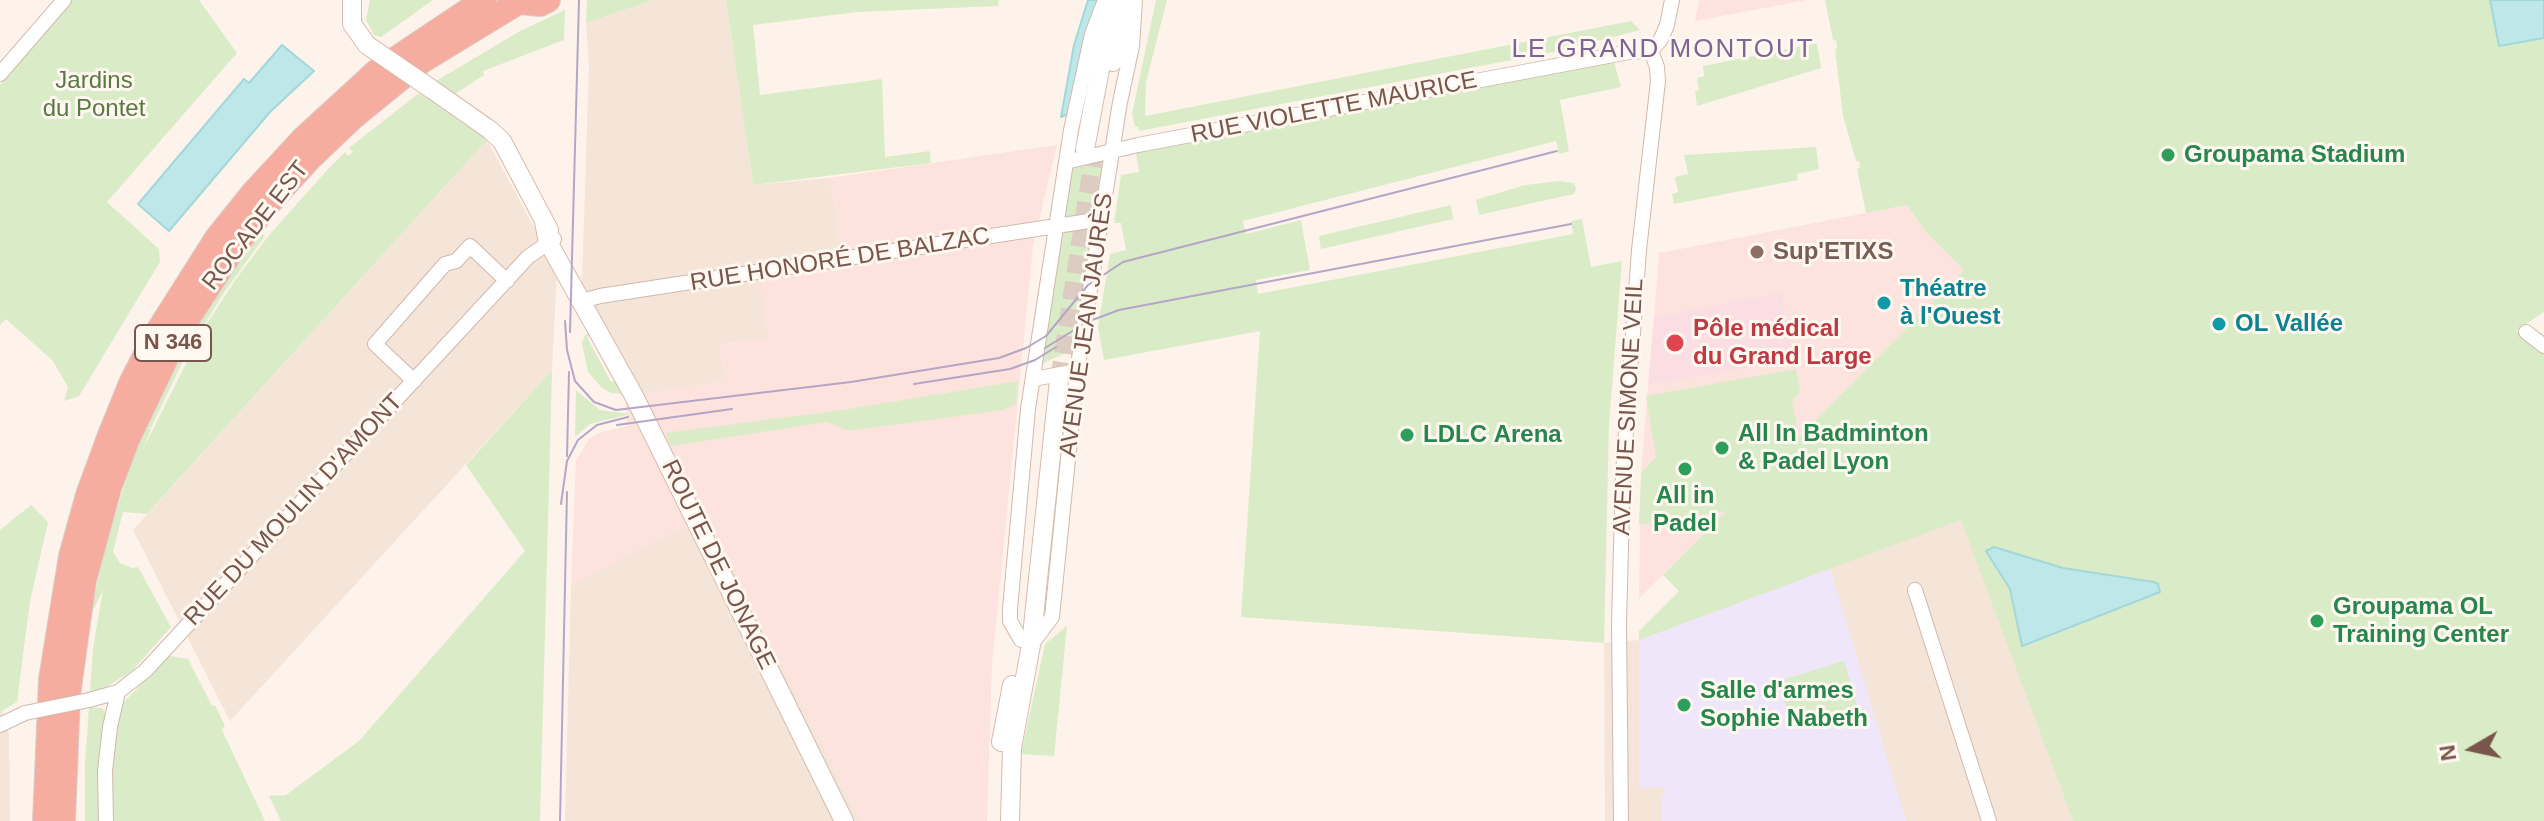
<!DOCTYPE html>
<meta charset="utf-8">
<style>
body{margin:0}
#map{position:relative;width:2544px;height:821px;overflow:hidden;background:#fdf3ea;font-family:Arial,sans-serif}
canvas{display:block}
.north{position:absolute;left:2432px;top:709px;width:80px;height:80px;-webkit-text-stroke:6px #fff8f0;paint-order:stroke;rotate:261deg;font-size:22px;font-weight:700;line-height:32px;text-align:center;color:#79564c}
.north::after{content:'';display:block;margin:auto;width:28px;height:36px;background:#79564c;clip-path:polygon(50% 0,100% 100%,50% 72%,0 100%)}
</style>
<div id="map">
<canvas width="2544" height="821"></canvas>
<div class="north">N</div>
</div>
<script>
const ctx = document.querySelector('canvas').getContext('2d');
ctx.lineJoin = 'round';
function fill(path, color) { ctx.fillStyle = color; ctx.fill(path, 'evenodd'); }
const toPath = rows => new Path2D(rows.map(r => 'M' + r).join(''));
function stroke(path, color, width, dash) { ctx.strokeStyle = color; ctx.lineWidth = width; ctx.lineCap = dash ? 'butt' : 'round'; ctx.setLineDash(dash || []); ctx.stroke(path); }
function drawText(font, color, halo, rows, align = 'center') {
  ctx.font = font + ' Arial,sans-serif'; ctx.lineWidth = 6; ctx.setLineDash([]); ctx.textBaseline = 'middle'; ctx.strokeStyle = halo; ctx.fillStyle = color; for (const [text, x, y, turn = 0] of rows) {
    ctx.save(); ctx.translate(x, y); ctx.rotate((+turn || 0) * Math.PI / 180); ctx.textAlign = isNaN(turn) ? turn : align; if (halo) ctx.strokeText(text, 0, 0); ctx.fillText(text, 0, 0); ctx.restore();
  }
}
fill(toPath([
 [654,0,726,0,753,185,830,178,844,266,768,338,719,345,725,381,625,397,581,314,589,64,586,23],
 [487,140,557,270,552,370,230,721,133,530],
 [705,514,861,821,565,821,571,585],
 [1962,519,2073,821,1605,821,1604,643,1639,640],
 [3,710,9,735,10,821,0,821,0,712]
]), '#f5e4d8');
fill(toPath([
 [1699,0,1807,0,1695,21],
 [1057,145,1033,246,992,664,987,821,861,821,705,515,571,585,576,461,589,439,601,432,628,426,625,397,725,381,719,345,768,338,759,277,844,266,830,178],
 [1907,205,1925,231,1965,270,1639,599,1641,473,1648,385,1794,358,1782,294,1654,317,1659,253]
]), '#fde3dd');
fill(toPath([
 [1830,567,1906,821,1661,821,1661,797,1666,793,1661,787,1639,788,1639,640]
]), '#f0e6fa');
fill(toPath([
 [1782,293,1794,359,1648,385,1654,317]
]), '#fbdde4');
fill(toPath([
 [69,0,199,0,237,53,107,202,159,249,160,262,79,396,64,401,68,387,53,361,6,319,0,325,0,85],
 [370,0,433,0,381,37,374,35,366,20],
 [587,0,654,0,586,23],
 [726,0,999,0,998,6,857,12,753,25,760,95,882,79,885,157,930,151,931,163,753,185],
 [1156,0,1167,0,1146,82,1145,116,1631,21,1640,30,1559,51,1139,131,1138,127,1135,127,1132,114],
 [1825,0,2544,0,2544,312,2516,331,2544,354,2544,821,2073,821,1961,520,1639,640,1639,631,1679,591,1663,575,1726,511,1639,525,1641,473,1656,457,1646,396,1796,369,1800,392,1792,401,1799,437,1964,270,1925,231,1907,205,1866,213,1857,169,1860,168,1859,161,1856,161,1843,116,1835,49,1837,48,1836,40,1833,40],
 [565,10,564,40,483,71,484,75,455,94,436,81,520,31],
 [1817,43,1821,68,1697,106,1695,91,1699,90,1697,78,1704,76,1703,66],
 [1614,62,1621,87,1560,100,1569,151,1559,154,1556,141,1243,221,1246,234,1301,220,1310,270,1256,280,1258,294,1573,234,1571,221,1582,219,1591,267,1622,261,1609,424,1604,643,1241,617,1260,331,1104,360,1098,327,1110,254,1126,250,1121,223,1114,223,1121,175,1139,172,1136,153],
 [419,93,487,140,147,514,123,512,113,552,120,563,132,568,138,567,171,627,132,671,103,689,90,691,93,648,103,590,90,617,105,547,134,454,145,427,179,357,184,359,151,428,146,427,151,429,143,449,204,328,236,279,269,235,330,167,345,152,348,156,353,152,349,148],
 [1816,147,1819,169,1797,174,1798,180,1674,204,1672,194,1678,192,1675,177,1688,174,1684,155],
 [1097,162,1104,165,1099,208,1090,215,1066,218,1063,215,1072,169],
 [1559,181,1574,183,1576,189,1574,194,1479,215,1476,200,1525,185],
 [1451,205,1453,219,1321,249,1319,236],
 [1087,227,1095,232,1077,348,1039,365,1062,232],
 [260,232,265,236,223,294,188,351,183,349,233,269],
 [591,331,592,334,587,337,611,382,616,380,623,394,611,393,602,388,588,372,582,343,585,335],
 [552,370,540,821,281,821,269,796,286,795,359,741,525,551,466,465],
 [1018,381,1016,404,1003,410,855,430,847,430,827,422,671,446,665,433,843,410],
 [576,390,600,410,631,414,590,424,575,437],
 [31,505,48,522,30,601,17,702,0,712,0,530],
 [1067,626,1054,756,1021,754,1045,644],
 [169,656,188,659,212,706,215,705,225,726,222,730,265,821,111,821,109,790,120,706],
 [1844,661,1858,707,1792,727,1778,681],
 [89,707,102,708,108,715,102,821,85,821,85,763]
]), '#daecc7');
const water = toPath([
 [1088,0,1100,0,1070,113,1061,117,1074,45,1088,0],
 [2490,0,2544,0,2544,38,2499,46,2490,0],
 [282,45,314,71,270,112,169,231,138,204,244,79,249,83,282,45],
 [1994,547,2063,568,2154,582,2158,584,2160,592,2022,646,2010,589,1986,551,1994,547]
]);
fill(water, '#bde7e8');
stroke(water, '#a3d8da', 2);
stroke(toPath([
 [1059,380,1095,147]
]), '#dcccc2', 18, [18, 9]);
const street = toPath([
 [1651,51,1661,39,1667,25,1672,0],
 [0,74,64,0],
 [1066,162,1138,145,1629,52,1651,51],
 [579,302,600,296,1102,219],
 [2526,332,2544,346],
 [1033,379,1077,371],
 [414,381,375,344,445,264,456,261,470,246,507,281],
 [1915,590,1989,821],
 [1021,640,1010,621,1010,609,1028,409,1071,130,1092,34,1105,0],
 [1031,645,1052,617,1077,371,1120,102,1132,46,1135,0],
 [89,700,118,692,145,671,528,257,554,239],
 [0,725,25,713],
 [106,821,105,771,110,727,118,692],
 [1621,821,1619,623,1623,473,1639,250,1658,81,1657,67,1651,51]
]);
const secondary = toPath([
 [352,0,352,24,367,45],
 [1113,62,1129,0],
 [430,88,490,130,502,141,549,230],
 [1085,149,1113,0],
 [544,222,548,242,634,396,844,821],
 [1001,742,1012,685],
 [1010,821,1012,748,1031,645,1059,380]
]);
const highway = toPath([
 [518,2,540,4,548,0],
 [45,821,51,679,71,556,88,495,110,435,132,381,158,331,217,238,254,192,304,138,376,72,484,0],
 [63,821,68,695,84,580,109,488,127,440,177,335,233,249,270,202,310,158,352,118,422,61,522,0]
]);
stroke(street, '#d0b9ae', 16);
stroke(secondary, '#d6bbae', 20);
stroke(highway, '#d9d0cd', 26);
stroke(street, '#fff', 14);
stroke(secondary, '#fff', 18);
stroke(highway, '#f7aca0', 24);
stroke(toPath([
 [565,321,567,350,575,381,594,402,616,410,851,382,999,358,1026,348,1046,336,1088,285,1123,262,1557,151],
 [570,332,579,0],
 [1045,348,1087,322,1119,310,1571,224],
 [914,384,1010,369,1035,360,1056,347],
 [617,425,732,409],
 [567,456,569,372],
 [561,504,567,461,578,440,597,425,628,417],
 [560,821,567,492]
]), '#b5a6c8', 2);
const streetBridge = toPath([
 [25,713,89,700]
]);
const secondaryBridge = toPath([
 [367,45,430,88]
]);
stroke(streetBridge, '#d0b9ae', 16, []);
stroke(secondaryBridge, '#d6bbae', 20, []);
stroke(streetBridge, '#fff', 14);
stroke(secondaryBridge, '#fff', 18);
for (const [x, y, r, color] of [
 [2168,155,8,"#2e9e5b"],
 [1757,252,8,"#8d6e63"],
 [1884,303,8,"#0f9aa8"],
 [2219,324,8,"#0f9aa8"],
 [1675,343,10,"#e0444e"],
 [1407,435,8,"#2e9e5b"],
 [1722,448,8,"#2e9e5b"],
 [1685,469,8,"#2e9e5b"],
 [2317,621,8,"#2e9e5b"],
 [1684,705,8,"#2e9e5b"]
]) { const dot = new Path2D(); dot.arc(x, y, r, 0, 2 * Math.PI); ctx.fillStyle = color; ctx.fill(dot); stroke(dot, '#fff8f0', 3); }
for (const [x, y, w] of [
 [173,343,76]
]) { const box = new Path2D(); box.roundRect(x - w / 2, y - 18, w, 36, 6); ctx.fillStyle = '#fff8f0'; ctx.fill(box); stroke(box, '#79564c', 2); }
drawText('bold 22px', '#79564c', null, [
 ["N 346",173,343]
]);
drawText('24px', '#587941', '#fff8f0', [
 ["Jardins",94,81],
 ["du Pontet",94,109]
]);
drawText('24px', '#79564c', '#fff8f0', [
 ["RUE VIOLETTE MAURICE",1334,108,-11],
 ["ROCADE EST",256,226,-52],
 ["RUE HONORÉ DE BALZAC",840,260,-9],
 ["AVENUE JEAN JAURÈS",1087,325,-82],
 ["AVENUE SIMONE VEIL",1629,407,-87],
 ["RUE DU MOULIN D'AMONT",294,510,-47],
 ["ROUTE DE JONAGE",718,565,64]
]);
drawText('bold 24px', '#27864d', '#fff8f0', [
 ["Groupama Stadium",2184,155],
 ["All In Badminton",1738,434],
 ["& Padel Lyon",1738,462],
 ["LDLC Arena",1423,435],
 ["All in",1685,496,"center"],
 ["Padel",1685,524,"center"],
 ["Groupama OL",2333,607],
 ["Training Center",2333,635],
 ["Salle d'armes",1700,691],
 ["Sophie Nabeth",1700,719]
], 'left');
drawText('bold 24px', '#785e54', '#fff8f0', [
 ["Sup'ETIXS",1773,252]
], 'left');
drawText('bold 24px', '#0d838f', '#fff8f0', [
 ["Théatre",1900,289],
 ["à l'Ouest",1900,317],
 ["OL Vallée",2235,324]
], 'left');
drawText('bold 24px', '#be3a42', '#fff8f0', [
 ["Pôle médical",1693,329],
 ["du Grand Large",1693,357]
], 'left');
ctx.letterSpacing = '2px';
drawText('26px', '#7e6494', '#fff8f0', [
 ["LE GRAND MONTOUT",1663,50]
]);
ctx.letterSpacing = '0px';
</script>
